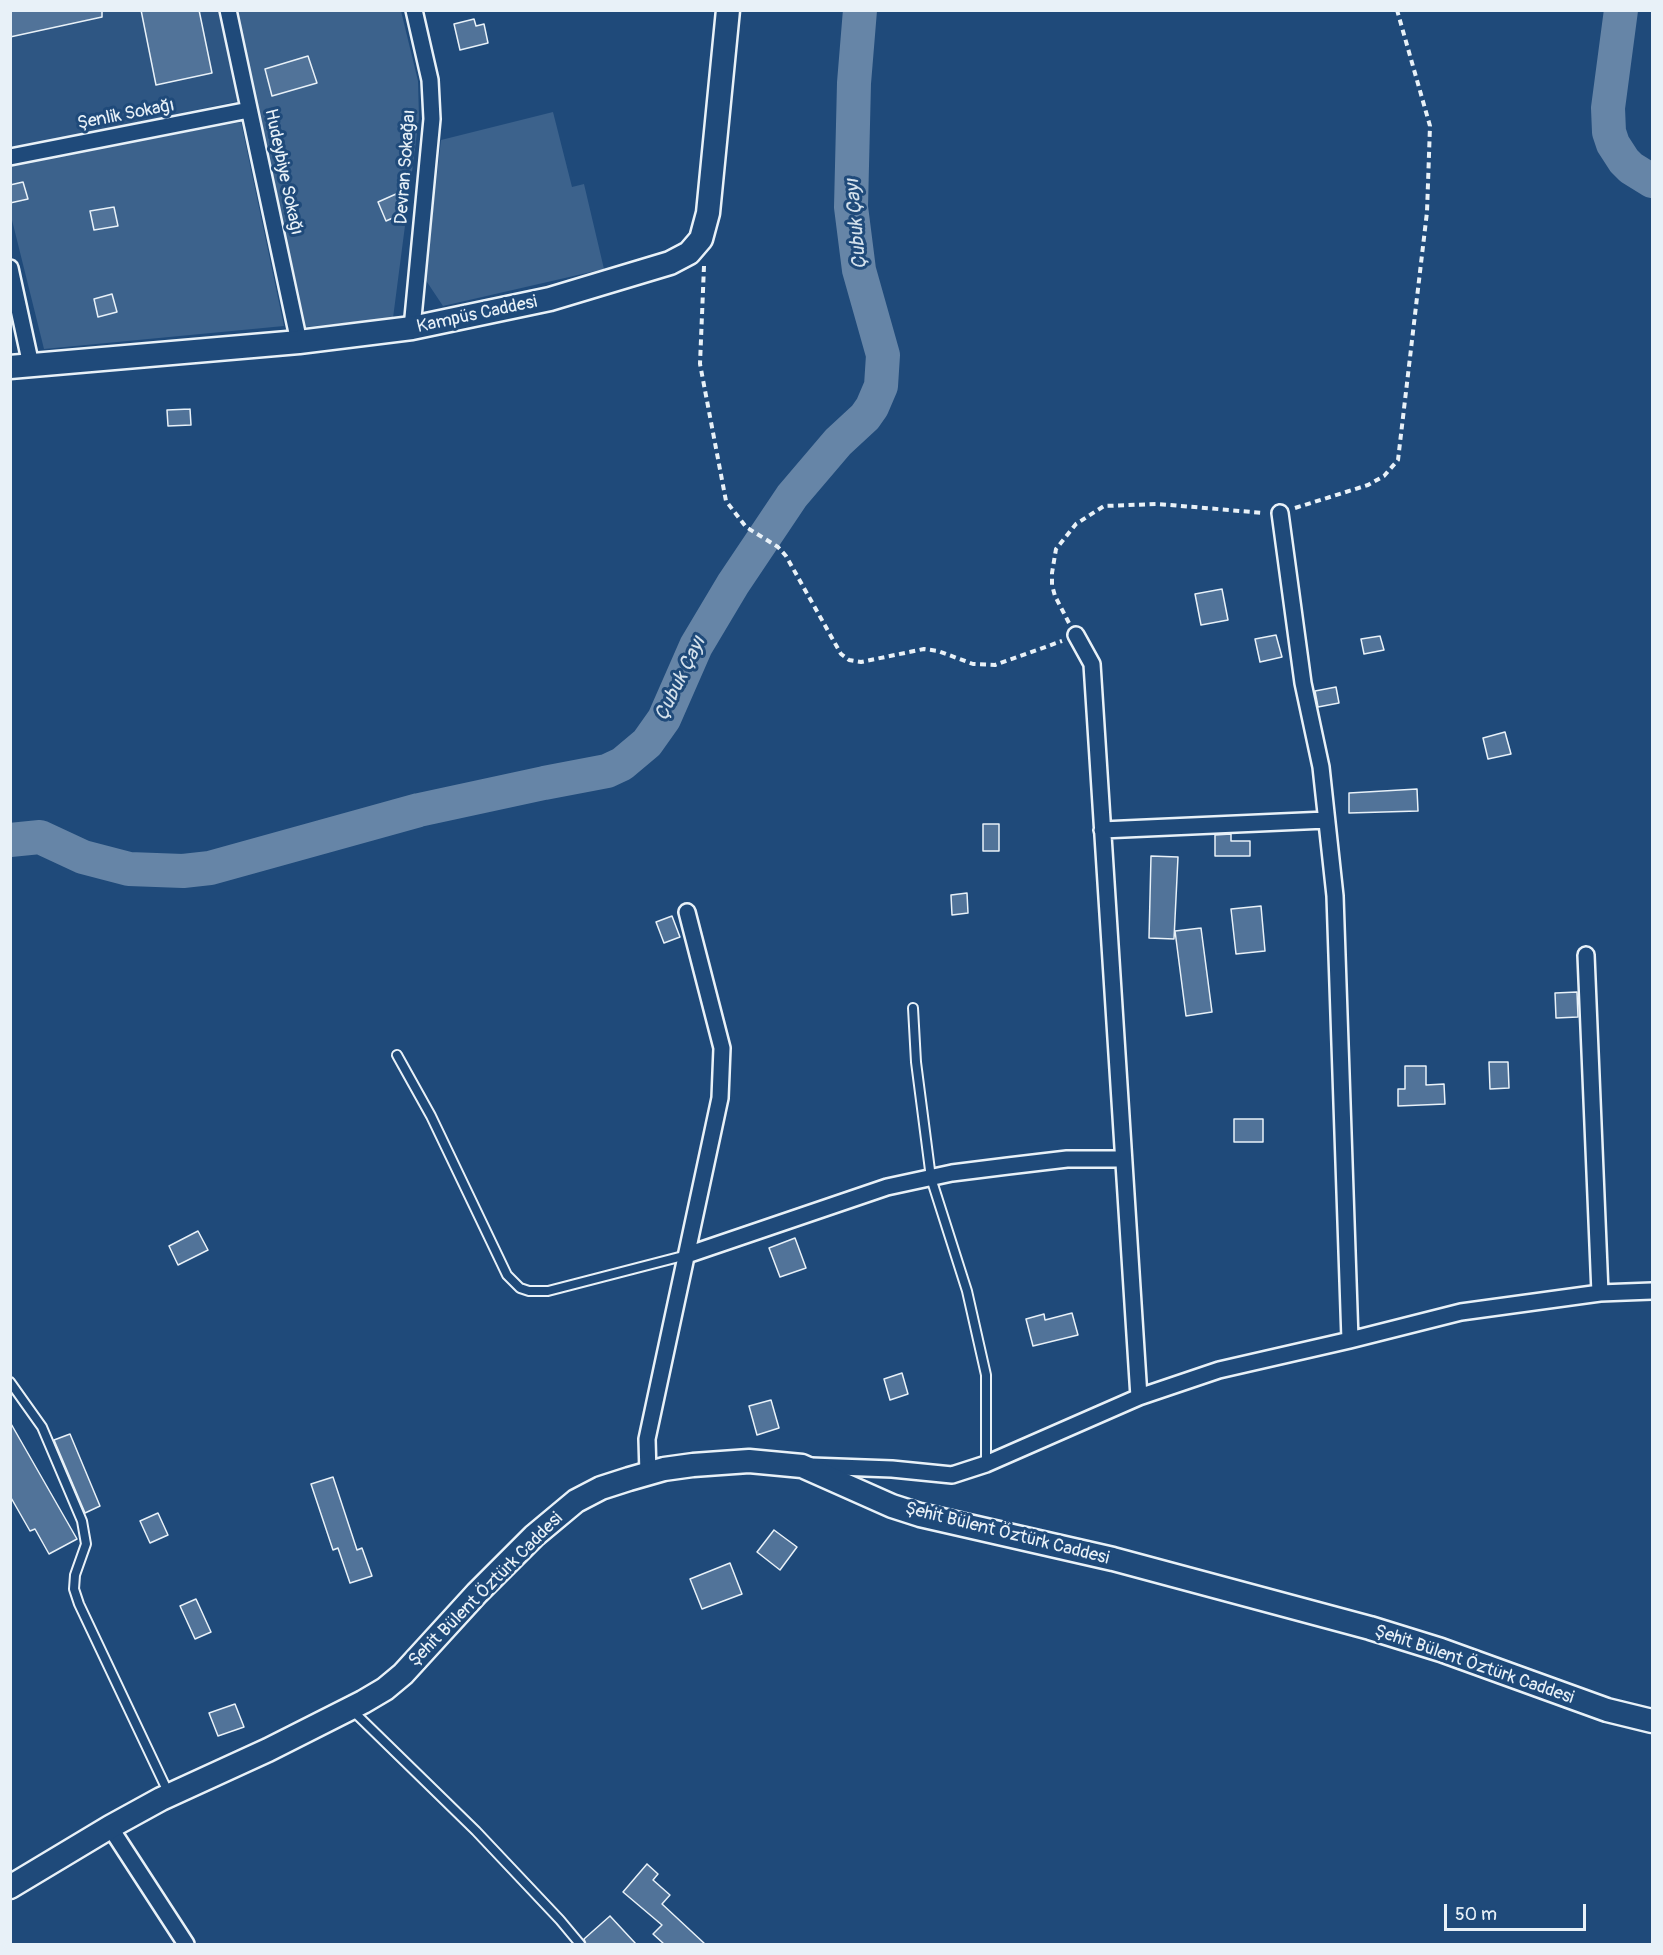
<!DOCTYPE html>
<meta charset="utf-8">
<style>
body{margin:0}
#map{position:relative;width:1663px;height:1955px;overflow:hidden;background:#1f4a7a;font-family:Pangolin,sans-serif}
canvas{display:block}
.frame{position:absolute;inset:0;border:12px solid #e8f1f8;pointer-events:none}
.scale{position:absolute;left:1444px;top:1904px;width:142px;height:27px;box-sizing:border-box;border:3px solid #e8f1f8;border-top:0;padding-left:8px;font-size:18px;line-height:21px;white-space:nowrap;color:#e8f1f8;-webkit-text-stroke:4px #1f4a7a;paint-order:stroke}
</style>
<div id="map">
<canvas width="1663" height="1955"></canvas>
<div class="frame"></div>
<div class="scale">50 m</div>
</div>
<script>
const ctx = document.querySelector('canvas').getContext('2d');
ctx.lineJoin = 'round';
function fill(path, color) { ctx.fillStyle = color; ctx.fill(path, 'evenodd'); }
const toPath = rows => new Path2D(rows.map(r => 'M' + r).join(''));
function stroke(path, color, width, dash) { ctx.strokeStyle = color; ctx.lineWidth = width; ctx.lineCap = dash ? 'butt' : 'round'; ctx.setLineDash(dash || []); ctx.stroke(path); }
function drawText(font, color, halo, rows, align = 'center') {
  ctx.font = font + ' Pangolin,sans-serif'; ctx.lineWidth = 6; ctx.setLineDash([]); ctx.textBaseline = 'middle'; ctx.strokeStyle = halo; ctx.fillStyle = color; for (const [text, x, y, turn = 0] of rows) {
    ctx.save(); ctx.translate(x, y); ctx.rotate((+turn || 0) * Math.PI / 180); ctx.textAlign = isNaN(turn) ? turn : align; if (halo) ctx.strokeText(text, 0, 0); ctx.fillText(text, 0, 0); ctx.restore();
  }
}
fill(toPath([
 [10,11,218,11,239,101,11,149]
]), '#2e5683');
fill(toPath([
 [237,11,401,11,418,81,419,118,393,318,306,327],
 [553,112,572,187,584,184,604,269,443,306,425,279,441,140],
 [241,122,284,326,44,349,11,216,10,165]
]), '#3c628c');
stroke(toPath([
 [1621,10,1608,108,1609,132,1613,144,1624,161,1631,168,1652,181],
 [10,840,40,837,83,857,129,869,183,871,210,868,419,810,544,783,607,771,622,764,647,743,664,719,696,646,733,584,792,496,838,442,865,417,872,407,881,386,883,355,859,270,851,207,854,83,860,10]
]), '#6685a7', 34);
const building = toPath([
 [10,10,102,10,102,17,10,37,10,10],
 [141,10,199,10,212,73,156,85,141,10],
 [474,19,476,26,484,24,488,43,460,50,454,24,474,19],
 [308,56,317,83,272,96,265,69,308,56],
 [23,182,28,199,10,203,10,185,23,182],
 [396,194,404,213,386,221,378,202,396,194],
 [114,207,118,226,94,230,90,211,114,207],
 [112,294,117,312,98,317,94,299,112,294],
 [190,409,191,425,168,426,167,410,190,409],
 [1222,589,1228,620,1201,625,1195,594,1222,589],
 [1276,635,1282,657,1260,662,1255,639,1276,635],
 [1380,636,1384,650,1364,654,1361,639,1380,636],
 [1336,687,1339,703,1318,707,1315,691,1336,687],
 [1505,732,1511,754,1488,759,1483,738,1505,732],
 [1417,789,1418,811,1349,813,1349,793,1417,789],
 [983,824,999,824,999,851,983,851,983,824],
 [1231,834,1231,841,1250,841,1250,856,1215,856,1215,835,1231,834],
 [1151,856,1178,857,1174,939,1149,938,1151,856],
 [967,893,968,913,952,915,951,895,967,893],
 [1261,906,1265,951,1236,954,1231,909,1261,906],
 [672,916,680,937,664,943,656,922,672,916],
 [1201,928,1212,1012,1186,1016,1175,931,1201,928],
 [1577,992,1578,1017,1556,1018,1555,993,1577,992],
 [1489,1062,1508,1062,1509,1088,1490,1089,1489,1062],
 [1405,1066,1426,1066,1426,1085,1444,1084,1445,1104,1398,1106,1398,1089,1405,1089,1405,1066],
 [1234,1119,1263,1119,1263,1142,1234,1142,1234,1119],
 [198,1231,208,1250,178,1265,169,1246,198,1231],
 [795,1238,806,1268,780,1277,769,1248,795,1238],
 [1072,1313,1078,1335,1033,1346,1026,1319,1044,1314,1045,1320,1072,1313],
 [902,1373,908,1394,890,1400,884,1379,902,1373],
 [771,1400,779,1428,757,1435,749,1406,771,1400],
 [10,1422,77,1539,49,1554,35,1529,30,1531,10,1496,10,1422],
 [70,1434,100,1506,85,1513,54,1440,70,1434],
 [333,1477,357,1550,362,1548,372,1576,350,1583,338,1548,333,1550,311,1484,333,1477],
 [158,1513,168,1535,150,1543,140,1521,158,1513],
 [774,1530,797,1547,780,1570,757,1552,774,1530],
 [730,1563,742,1594,702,1609,690,1579,730,1563],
 [196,1599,211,1632,195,1639,180,1606,196,1599],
 [235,1704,244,1727,218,1736,209,1713,235,1704],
 [647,1864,658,1874,653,1880,670,1895,662,1904,705,1944,664,1944,653,1934,662,1925,623,1892,647,1864],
 [610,1916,636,1944,586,1944,584,1939,610,1916]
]);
fill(building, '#517399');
stroke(building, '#e8f1f8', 1.5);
const lane = toPath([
 [913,1008,916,1062,931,1178,967,1291,986,1375,986,1464],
 [397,1055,431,1116,507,1275,520,1288,529,1291,548,1291,687,1255],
 [10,1382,42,1427,82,1521,86,1544,75,1575,74,1589,79,1604,169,1794],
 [353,1711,476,1831,560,1920,580,1944]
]);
const street = toPath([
 [228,10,299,342],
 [10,157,249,110],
 [10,268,31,365],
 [412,328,432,119,430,80,414,10],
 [1280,513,1303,683,1321,767,1335,896,1350,1340],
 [1076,635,1092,664,1139,1397],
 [1102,830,1326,820],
 [1586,955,1600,1293],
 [687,1255,887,1187,952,1173,1008,1166,1067,1159,1123,1159],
 [811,1466,892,1469,952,1475,986,1464,1139,1397,1219,1370,1350,1340,1461,1312,1600,1293,1652,1291],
 [648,1474,647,1439,720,1098,722,1048,687,912],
 [110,1827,186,1944]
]);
const secondary = toPath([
 [10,367,299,342,412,328,550,299,670,263,689,253,701,239,708,213,728,10],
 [10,1887,110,1827,161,1799,268,1750,363,1702,385,1689,403,1674,477,1593,534,1536,576,1501,601,1488,629,1479,664,1469,693,1465,749,1461,802,1466,892,1506,920,1515,1113,1559,1370,1628,1441,1650,1607,1710,1652,1721]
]);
stroke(lane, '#e8f1f8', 12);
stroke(street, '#e8f1f8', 20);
stroke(secondary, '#e8f1f8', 27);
stroke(toPath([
 [704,266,700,364,726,501,746,527,778,547,786,556,841,654,849,660,861,662,924,649,938,651,973,664,995,665,1062,641],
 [1295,508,1368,485,1384,476,1398,460,1427,212,1430,126,1397,10],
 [1069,623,1055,596,1052,585,1052,573,1056,549,1076,524,1104,506,1158,504,1264,513]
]), '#e8f1f8', 4, [6, 4.5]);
stroke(lane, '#1f4a7a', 8);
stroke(street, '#1f4a7a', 15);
stroke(secondary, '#1f4a7a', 22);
drawText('18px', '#e8f1f8', '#1f4a7a', [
 ["Şenlik Sokağı",126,115,-11],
 ["Devran Sokağaı",406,167,-86],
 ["Hudeybiye Sokağı",283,172,78],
 ["Kampüs Caddesi",477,315,-12],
 ["Şehit Bülent Öztürk Caddesi",1007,1534,14],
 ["Şehit Bülent Öztürk Caddesi",486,1590,-45],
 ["Şehit Bülent Öztürk Caddesi",1474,1665,19]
]);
drawText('italic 20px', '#d4e1ec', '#1f4a7a', [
 ["Çubuk Çayı",857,224,-95],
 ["Çubuk Çayı",681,679,-64]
]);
</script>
